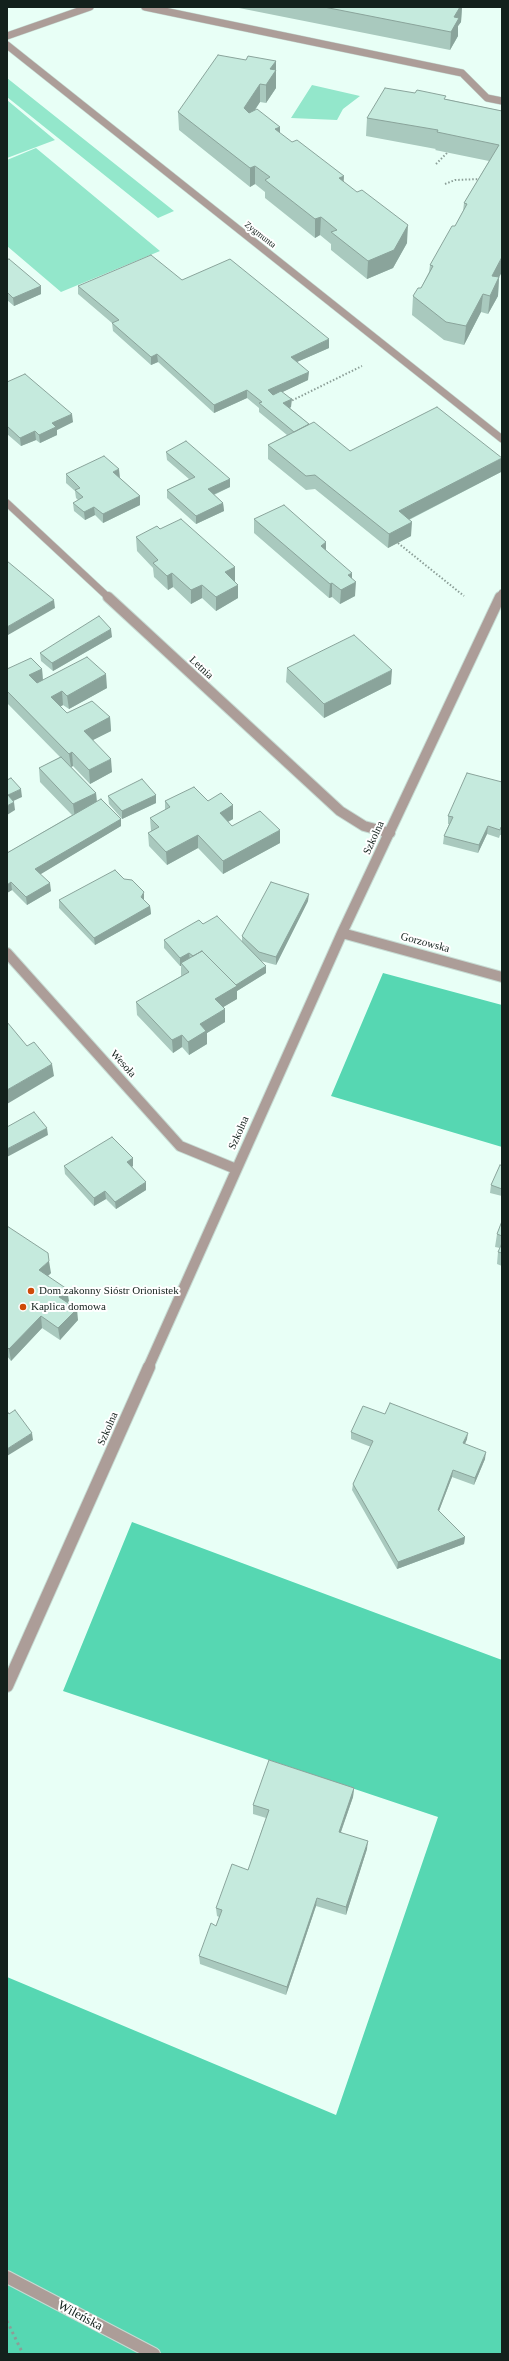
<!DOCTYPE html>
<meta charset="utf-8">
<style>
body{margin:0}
#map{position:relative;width:509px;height:2361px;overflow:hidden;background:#e8fff6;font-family:Georgia,serif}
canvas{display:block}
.frame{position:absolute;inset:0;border:8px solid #13211c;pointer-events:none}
</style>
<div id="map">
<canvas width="509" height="2361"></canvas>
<div class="frame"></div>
</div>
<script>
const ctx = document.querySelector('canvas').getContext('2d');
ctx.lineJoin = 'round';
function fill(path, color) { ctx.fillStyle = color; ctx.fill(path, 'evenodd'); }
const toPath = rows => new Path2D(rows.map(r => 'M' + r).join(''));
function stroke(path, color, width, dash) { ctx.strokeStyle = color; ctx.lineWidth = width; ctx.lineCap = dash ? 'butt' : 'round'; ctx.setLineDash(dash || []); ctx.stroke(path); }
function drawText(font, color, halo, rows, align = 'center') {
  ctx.font = font + ' Georgia,serif'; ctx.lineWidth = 4; ctx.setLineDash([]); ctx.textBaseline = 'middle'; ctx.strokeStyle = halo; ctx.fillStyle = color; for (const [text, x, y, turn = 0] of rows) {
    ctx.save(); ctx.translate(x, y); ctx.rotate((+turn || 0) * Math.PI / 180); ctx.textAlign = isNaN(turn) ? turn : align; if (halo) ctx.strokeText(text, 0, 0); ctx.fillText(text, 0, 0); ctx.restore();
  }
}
fill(toPath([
 [7,78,174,211,158,218,7,97],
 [312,85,360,96,343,109,337,120,291,118],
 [7,100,55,140,7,158],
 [36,148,160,251,61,292,7,246,7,160]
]), '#93e7cb');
fill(toPath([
 [383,973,502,1005,502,1147,331,1096],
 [132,1522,502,1660,502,2354,7,2354,7,1977,336,2115,438,1817,63,1691]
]), '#56d7b2');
const minorFar2 = toPath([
 [145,7,462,73,487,98,502,101],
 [7,36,90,7],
 [7,45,502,439],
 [7,503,109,598],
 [500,598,502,593]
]);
const minorFar1 = toPath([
 [108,597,340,811,364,826,390,833],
 [342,933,502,977],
 [7,953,180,1146,236,1169],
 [148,1368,342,933,500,597]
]);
const minor = toPath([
 [7,1686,149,1367],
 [7,2277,154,2354]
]);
stroke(minorFar2, '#c6dbd3', 8);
stroke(minorFar1, '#c6dbd3', 12);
stroke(minor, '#c6dbd3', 14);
stroke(toPath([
 [436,164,447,153],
 [445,184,455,180,481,179],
 [289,402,362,366],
 [398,543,464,596]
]), '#8b9e97', 2, [1.5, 2]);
stroke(toPath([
 [7,2321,23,2354]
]), '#8b9e97', 3, [2.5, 3.5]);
stroke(minorFar2, '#ac9d98', 7);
stroke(minorFar1, '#ac9d98', 10);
stroke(minor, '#ac9d98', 12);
fill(toPath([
 [234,7,462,7,461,22,458,26,458,36,450,50],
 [246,60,276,61,276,88,266,103,260,102,255,110,280,127,280,134,344,182,407,243,393,268,367,279,331,250,331,244,320,235,315,238,265,198,265,192,255,184,250,187,179,130,178,112],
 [446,99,502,111,499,277,498,296,488,314,481,312,464,345,444,340,412,315,413,296,421,288,429,272,430,265,455,226,463,211,464,203,489,161,435,150,436,149,366,136,367,118],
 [7,260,41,286,41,294,14,306,7,300],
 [182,280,329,348,297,362,308,380,282,392,291,407,290,408,309,424,350,451,501,472,409,520,411,536,388,548,315,489,306,490,268,459,268,445,287,435,259,412,259,408,247,398,214,413,158,362,151,365,113,331,112,323,78,294,78,286],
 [7,382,73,422,57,430,57,435,40,443,36,440,21,446,7,434],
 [166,452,230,479,230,487,214,495,223,503,224,511,196,524,167,498,167,490,189,479,167,460],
 [66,474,120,478,140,496,140,505,103,523,95,515,85,520,74,511,73,503,78,500,76,498,75,491,66,483],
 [254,519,326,542,326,550,352,579,355,596,340,604,332,597,329,598,254,533],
 [160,529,235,567,235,581,238,598,216,611,202,598,191,604,173,587,168,590,154,577,153,568,137,551,136,537],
 [112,637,53,671,41,661,40,653],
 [287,668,391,684,324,718,286,682],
 [7,669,42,669,43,680,107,688,69,709,63,705,60,707,67,713,110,717,111,731,93,740,112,772,90,784,73,766,71,767,96,793,97,801,121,819,121,826,40,874,51,891,27,905,12,890,7,893,7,853,72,815,40,782,39,768,60,757,7,703],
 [502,782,502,835,500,835,499,838,487,834,478,853,443,844,444,836,449,824,448,824,448,816],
 [156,795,156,803,122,819,109,804,108,796],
 [165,801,208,801,233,805,233,819,228,822,232,826,280,843,223,874,198,848,167,865,149,846,148,833,151,831,150,818,165,810],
 [59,900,144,900,150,906,151,914,95,945,59,908],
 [308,901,276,965,261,961,266,973,237,991,237,999,223,1007,225,1022,207,1033,207,1044,189,1055,182,1047,173,1053,137,1015,136,1002,181,976,181,966,180,966,164,948,164,940,203,924,242,942,242,936],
 [133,1158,133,1166,132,1167,146,1190,116,1209,106,1199,94,1206,65,1174,64,1166],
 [502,1166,502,1196,490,1193,491,1185],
 [502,1221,502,1266,497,1264,498,1252,500,1248,495,1247,497,1234],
 [7,1226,51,1273,48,1276,69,1301,67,1302,78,1320,60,1340,42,1328,11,1361,7,1356],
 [385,1414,467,1439,465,1444,485,1459,474,1485,452,1477,439,1511,465,1537,464,1544,397,1569,352,1490,353,1484,371,1447,351,1439,351,1432],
 [354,1788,353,1797,341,1832,367,1849,346,1915,316,1906,286,1995,200,1964,199,1956,216,1926,219,1917,217,1916,216,1908,248,1870,266,1818,253,1814,253,1805]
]), '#a9c9be');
fill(toPath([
 [460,7,462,7,461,22,458,26,458,36,450,50,451,32,454,17],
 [276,61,276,88,266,103,266,85,270,69],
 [260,84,260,102,244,126,244,108],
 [280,127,280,146,275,129],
 [255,166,255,184,250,187,250,168],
 [344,176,343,194,339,178],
 [321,217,320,235,315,238,315,219],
 [408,225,407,243,393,268,367,279,368,261],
 [502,257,502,272,490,294,492,276],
 [499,277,498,296,488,314,490,296],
 [41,286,41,294,14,306,13,298],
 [483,294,481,312,464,345,466,326],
 [329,339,329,348,290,365,291,357],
 [157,354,158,362,151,365,151,357],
 [309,372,308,380,268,399,268,390],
 [247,390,247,398,214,413,214,405],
 [292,399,291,407,283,411,283,403],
 [72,414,73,422,57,430,57,435,40,443,39,435,52,423],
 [35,431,36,440,21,446,20,438],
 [502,458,501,472,398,525,399,511],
 [119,469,120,478,113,480,113,472],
 [230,479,230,487,208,497,208,489],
 [140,496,140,505,103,523,103,514],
 [223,503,224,511,196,524,196,516],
 [94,507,95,515,85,520,84,512],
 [412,522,411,536,388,548,389,534],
 [326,542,326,556,321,546],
 [235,567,235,581,225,586,225,572],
 [172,573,173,587,168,590,167,576],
 [352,573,352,584,356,582,355,596,340,604,341,590,348,575],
 [332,583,332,597,329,598,330,584],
 [202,585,202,598,191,604,191,590],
 [238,585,238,598,216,611,216,597],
 [54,600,55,608,8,635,7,627],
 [111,629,112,637,53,671,52,663],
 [42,669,43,683,31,689,29,675],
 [392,670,391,684,324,718,324,704],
 [106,674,107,688,69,709,67,696],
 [62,691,63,705,53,711,51,697],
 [110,717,111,731,85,744,84,731],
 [72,752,73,766,71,767,69,754],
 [111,759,112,772,90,784,89,770],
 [21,789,22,797,9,803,8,795],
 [96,793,97,807,75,818,73,804],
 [156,795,156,803,122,819,122,811],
 [14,802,15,810,7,815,7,806],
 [233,805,233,819,220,826,220,813],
 [121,819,121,826,36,877,35,869],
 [488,826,487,834,478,853,479,845],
 [280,830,280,843,223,874,223,861],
 [198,835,198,848,167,865,166,852],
 [11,882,12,890,7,893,7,885],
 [50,883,51,891,27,905,26,897],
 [144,892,144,899,142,905,141,897],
 [309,894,308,901,276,965,276,957],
 [150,906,151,914,95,945,94,938],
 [189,953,190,960,181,963,181,966,180,966,180,958],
 [266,966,266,973,237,991,237,999,215,1012,215,999,232,987],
 [225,1009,225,1022,207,1033,207,1044,189,1055,188,1042,200,1024],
 [182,1035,182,1047,173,1053,172,1040],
 [52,1064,54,1076,7,1104,7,1090],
 [47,1128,48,1135,7,1157,7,1149],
 [133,1158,133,1166,128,1169,127,1162],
 [146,1182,146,1190,116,1209,115,1202],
 [105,1191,106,1199,94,1206,94,1198],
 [49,1261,51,1273,41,1282,39,1270],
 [67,1289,69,1301,61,1309,59,1297],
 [77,1309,78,1320,60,1340,58,1328],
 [41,1316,42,1328,11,1361,9,1349],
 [32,1433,33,1440,7,1456,7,1449],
 [468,1433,467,1439,462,1450,463,1443],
 [486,1452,485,1459,474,1485,475,1478],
 [453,1470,452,1477,437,1516,438,1510],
 [465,1537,464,1544,397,1569,398,1562],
 [354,1788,353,1797,338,1840,339,1832],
 [368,1841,367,1849,346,1915,346,1907],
 [317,1898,316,1906,286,1995,287,1987]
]), '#8aa49b');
const building = toPath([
 [324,7,460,7,454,17,459,18,451,32,324,7],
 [218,55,246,60,248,56,276,61,270,69,276,70,266,85,260,84,244,108,249,113,257,109,280,127,275,129,292,142,297,140,344,176,339,178,357,192,362,190,408,225,394,250,368,261,331,232,337,230,321,217,315,219,265,180,270,177,255,166,250,168,178,112,218,55],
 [385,88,415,93,417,90,446,96,444,99,502,111,502,257,492,276,499,277,490,296,483,294,466,326,446,322,413,296,418,288,421,288,433,266,430,265,452,226,455,226,467,204,464,203,499,145,437,132,438,130,367,118,385,88],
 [151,255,182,280,230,259,329,339,291,357,309,372,268,390,273,395,281,391,290,398,292,399,283,403,309,424,294,432,259,403,262,402,247,390,214,405,157,354,151,357,112,323,119,320,78,286,151,255],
 [9,259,41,286,13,298,7,292,7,260,9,259],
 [25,374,72,414,52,423,56,427,39,435,35,431,20,438,7,426,7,382,25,374],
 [437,407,502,458,399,511,412,522,389,534,315,475,306,476,268,445,314,422,350,451,437,407],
 [186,441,230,479,208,489,223,503,196,516,167,490,195,477,166,452,186,441],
 [104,456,119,469,113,472,140,496,103,514,94,507,84,512,73,503,83,497,75,490,80,488,66,474,104,456],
 [284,505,326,542,321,546,352,573,348,575,356,582,341,590,332,583,330,584,254,519,284,505],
 [181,519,235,567,225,572,238,585,216,597,202,585,191,590,172,573,167,576,153,563,158,560,136,537,157,526,160,529,181,519],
 [7,561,54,600,7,627,7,561],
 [99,616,111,629,52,663,40,653,99,616],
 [354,635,392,670,324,704,287,668,354,635],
 [87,657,106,674,67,696,62,691,51,697,67,713,92,701,110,717,84,731,111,759,89,770,72,752,69,754,7,691,7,669,31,658,42,669,29,675,37,683,87,657],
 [61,757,96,793,73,804,39,768,61,757],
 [467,773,502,782,502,827,501,827,500,830,488,826,479,845,444,836,453,817,448,816,467,773],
 [11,778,21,789,8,795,14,802,7,806,7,780,11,778],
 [142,779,156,795,122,811,108,796,142,779],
 [194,787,208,801,221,793,233,805,220,813,232,826,260,811,280,830,223,861,198,835,166,852,148,833,159,827,150,818,170,807,165,801,194,787],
 [101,799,121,819,35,869,50,883,26,897,11,882,7,885,7,853,101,799],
 [115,870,124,879,132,880,144,892,141,897,150,906,94,938,59,900,115,870],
 [271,882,309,894,276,957,259,952,242,936,271,882],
 [217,916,266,966,236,985,202,951,193,956,189,953,180,958,164,940,199,920,203,924,217,916],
 [202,951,237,986,215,999,225,1009,200,1024,206,1031,188,1042,182,1035,172,1040,136,1002,189,972,181,963,202,951],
 [7,1022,27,1046,34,1042,52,1064,7,1090,7,1022],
 [34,1112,47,1128,7,1149,7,1127,34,1112],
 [112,1137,133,1158,127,1162,146,1182,115,1202,105,1191,94,1198,64,1166,112,1137],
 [500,1165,502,1166,502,1189,491,1185,500,1165],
 [502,1221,502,1236,497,1234,502,1221],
 [7,1226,48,1253,49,1261,39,1270,67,1289,59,1297,77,1309,58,1328,41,1316,9,1349,7,1347,7,1226],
 [502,1243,502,1253,498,1252,502,1243],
 [390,1403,468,1433,463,1443,486,1452,475,1478,453,1470,438,1510,465,1537,398,1562,353,1484,373,1441,351,1432,363,1406,385,1414,390,1403],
 [15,1410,32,1433,7,1449,7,1411,9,1414,15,1410],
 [269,1760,354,1788,339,1832,368,1841,346,1907,317,1898,287,1987,199,1956,211,1923,216,1926,222,1910,216,1908,232,1864,248,1870,269,1810,253,1805,269,1760]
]);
fill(building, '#c5eadd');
stroke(building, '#8aa49b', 1);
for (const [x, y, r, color] of [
 [31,1291,4,"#cf4a08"],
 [23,1307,4,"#cf4a08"]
]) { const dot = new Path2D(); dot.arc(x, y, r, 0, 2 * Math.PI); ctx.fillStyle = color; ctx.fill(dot); stroke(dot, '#fff', 1.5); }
drawText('9px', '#13211c', '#fff', [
 ["Zygmunta",260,235,38]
]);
drawText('11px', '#13211c', '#fff', [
 ["Letnia",201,668,43],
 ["Szkolna",374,838,-65],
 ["Gorzowska",425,943,15],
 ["Wesoła",123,1064,48],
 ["Szkolna",239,1133,-66],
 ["Szkolna",108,1429,-66]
]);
drawText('11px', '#13211c', '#fff', [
 ["Dom zakonny Sióstr Orionistek",39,1291],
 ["Kaplica domowa",31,1307]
], 'left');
drawText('13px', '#13211c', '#fff', [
 ["Wileńska",80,2316,28]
]);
</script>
